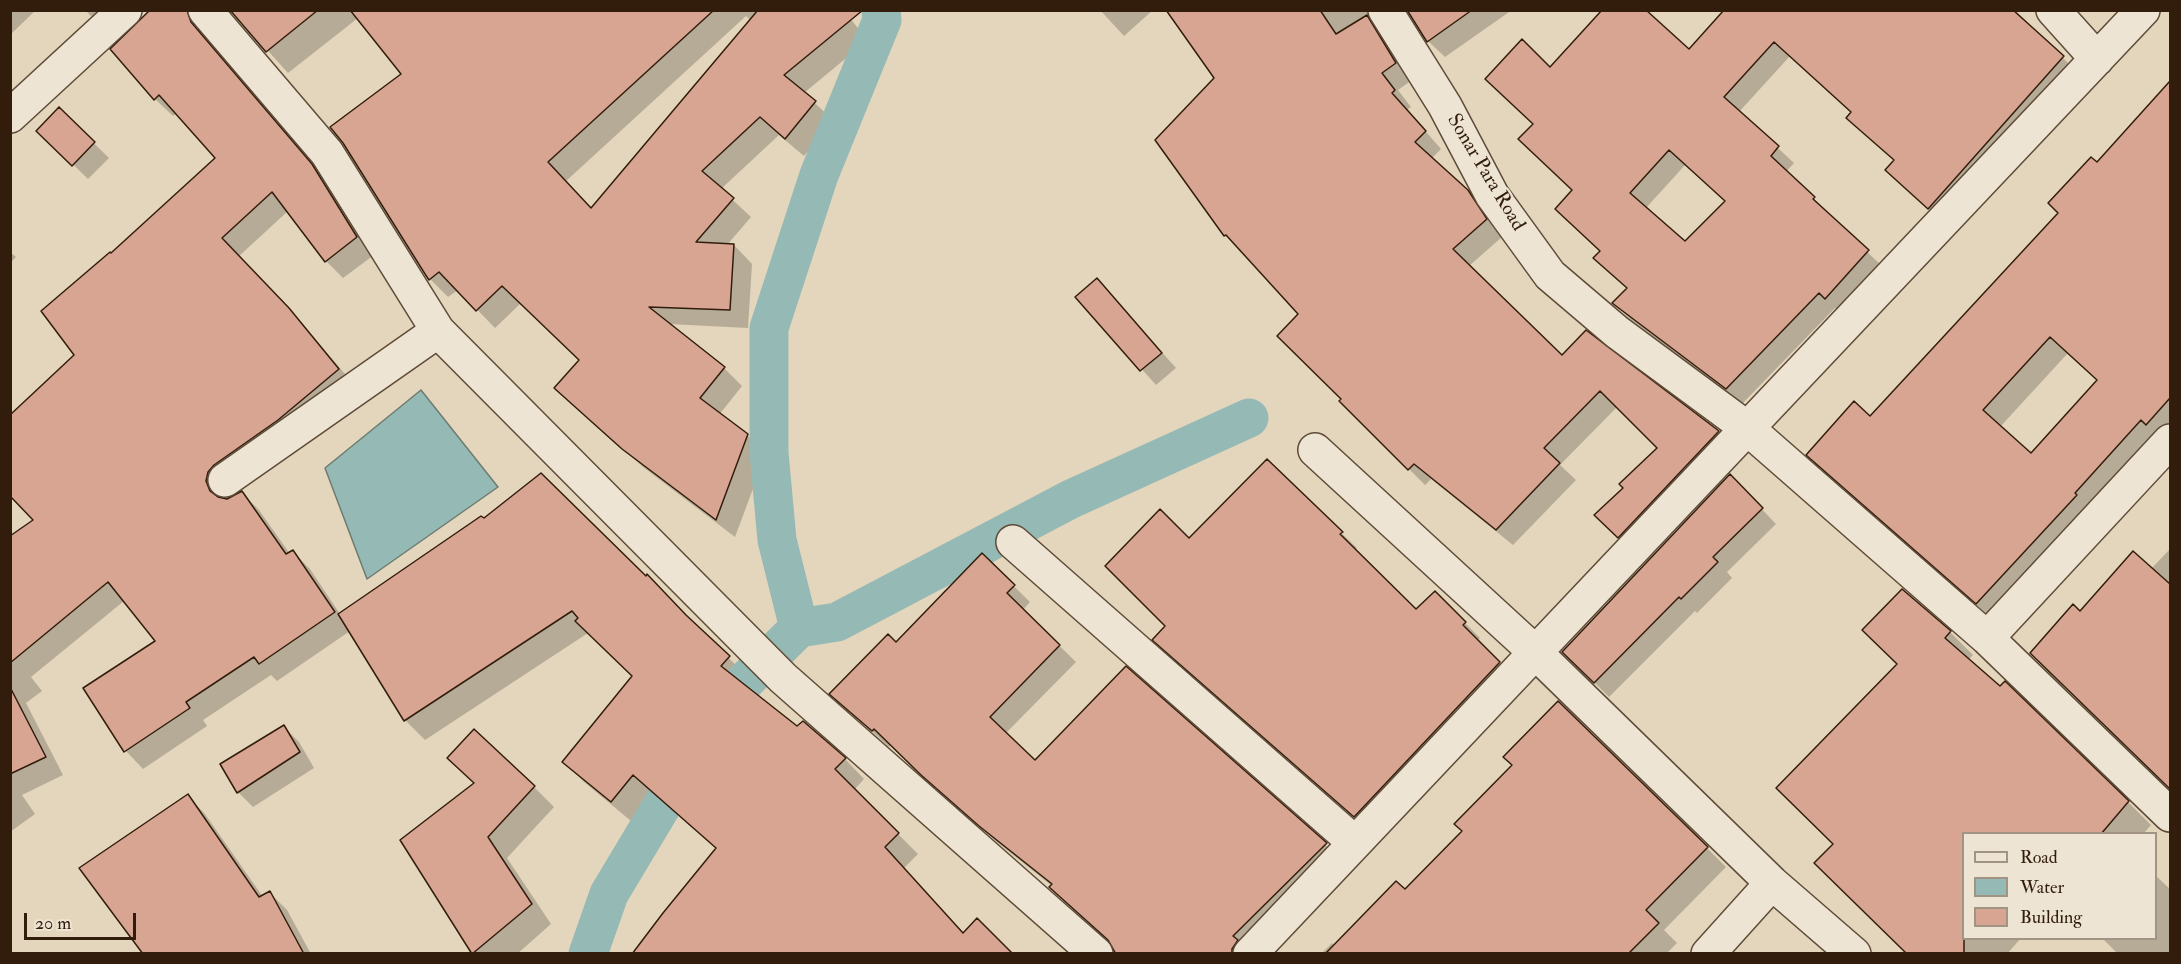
<!DOCTYPE html>
<style>
body{margin:0}
#map{position:relative;width:2181px;height:964px;overflow:hidden;background:#e4d6bc;font-family:"IM FELL Double Pica",serif}
canvas{display:block}
.frame{position:absolute;inset:0;border:12px solid #321d0c;pointer-events:none}
.legend{position:absolute;left:1962px;top:832px;width:195px;height:108px;box-sizing:border-box;background:#ede4d3;border:2px solid #a29483;margin:0;padding:8px 10px;list-style:none;font-size:18px;color:#321d0c}
.legend li{display:flex;align-items:center;gap:12px;height:30px}
.legend b{width:30px;border:2px solid #a29483}
.scale{position:absolute;left:24px;top:913px;width:112px;height:27px;box-sizing:border-box;border:3px solid #321d0c;border-top:0;padding-left:8px;font-size:18px;line-height:21px;white-space:nowrap;color:#321d0c;-webkit-text-stroke:4px #ede4d3;paint-order:stroke}
</style>
<div id="map">
<canvas width="2181" height="964"></canvas>
<div class="frame"></div>
<ul class="legend">
<li><b style="height:8px;background:#ede4d3"></b>Road</li>
<li><b style="height:16px;background:#95b9b4"></b>Water</li>
<li><b style="height:16px;background:#d8a592"></b>Building</li>
</ul>
<div class="scale">20 m</div>
</div>
<script>
const ctx = document.querySelector('canvas').getContext('2d');
ctx.lineJoin = 'round';
function fill(path, color) { ctx.fillStyle = color; ctx.fill(path, 'evenodd'); }
const toPath = rows => new Path2D(rows.map(r => 'M' + r).join(''));
function stroke(path, color, width, dash) { ctx.strokeStyle = color; ctx.lineWidth = width; ctx.lineCap = dash ? 'butt' : 'round'; ctx.setLineDash(dash || []); ctx.stroke(path); }
function drawText(font, color, halo, rows, align = 'center') {
  ctx.font = font + ' "IM FELL Double Pica",serif'; ctx.lineWidth = 4.5; ctx.setLineDash([]); ctx.textBaseline = 'middle'; ctx.strokeStyle = halo; ctx.fillStyle = color; for (const [text, x, y, turn = 0] of rows) {
    ctx.save(); ctx.translate(x, y); ctx.rotate((+turn || 0) * Math.PI / 180); ctx.textAlign = isNaN(turn) ? turn : align; if (halo) ctx.strokeText(text, 0, 0); ctx.fillText(text, 0, 0); ctx.restore();
  }
}
const water = toPath([
 [421,390,498,487,367,579,325,468,421,390]
]);
fill(water, '#95b9b4');
stroke(water, '#6d7b71', 1.5);
fill(toPath([
 [10,10,36,10,10,35],
 [85,10,108,10,96,21],
 [154,10,195,10,208,41,329,183,374,255,343,278,326,261,288,211,238,257,306,328,356,387,225,489,223,500,227,500,242,493,259,510,290,554,293,552,310,569,340,614,481,517,697,627,748,677,742,684,797,728,845,759,864,779,854,790,918,854,904,868,964,934,1011,954,717,849,653,794,631,821,584,782,564,762,634,677,588,633,425,740,405,720,350,631,277,681,271,675,203,720,207,726,143,769,126,751,85,689,158,641,124,601,31,677,42,691,26,703,63,775,22,795,35,814,10,832,10,538,35,520,56,408,110,254,218,158,177,113,173,116,155,99],
 [222,10,843,10,868,40,804,93,833,120,804,156,779,135,721,189,751,217,727,245,734,245,752,264,748,328,669,324,724,368,742,386,719,415,747,435,766,454,735,537,643,467,575,406,581,361,521,303,495,328,458,290,448,297,430,279,403,74,358,18,288,73,234,13,225,13],
 [746,16,751,21,591,209,565,182],
 [1100,10,1153,10,1124,36],
 [1168,10,1392,10,1412,80,1398,90,1411,107,1407,110,1441,149,1431,159,1485,209,1502,237,1469,266,1562,357,1586,332,1718,432,1734,448,1635,553,1596,515,1625,488,1659,448,1618,406,1560,465,1576,480,1513,545,1431,479,1425,485,1341,401,1343,399,1300,315,1225,235,1216,79],
 [1409,10,1512,10,1445,57,1428,41],
 [1726,10,2015,10,2078,73,1944,223,1902,185,1895,161,1853,113,1790,56,1739,112,1794,163,1786,172,1829,213,1828,215,1883,267,1841,313,1835,308,1742,404,1630,319,1614,303,1628,289,1602,251,1574,191,1534,124,1550,69,1689,51],
 [1686,164,1726,201,1685,243,1646,208],
 [2170,83,2170,434,1994,620,1825,472,1870,418,2060,213,2097,164],
 [2068,353,2098,381,2031,455,2000,427],
 [59,109,109,158,88,179,39,131],
 [10,252,16,257,10,263],
 [1097,280,1176,368,1156,385,1077,297],
 [1267,461,1357,548,1354,550,1416,611,1435,593,1480,638,1477,641,1514,678,1369,830,1169,654,1168,626,1190,541],
 [1730,476,1776,524,1727,572,1732,578,1697,613,1695,611,1609,697,1564,652],
 [2170,549,2170,788,2053,674,2081,613,2151,569],
 [982,555,1030,602,1023,610,1076,662,1005,734,1035,762,1126,669,1342,860,1249,954,1118,954,1111,943,1067,903,1051,887,1052,886,997,842,939,791,892,744,889,747,831,694,896,644],
 [1950,632,1973,655,1968,660,2128,802,2151,825,2143,834,1964,834,1964,938,2021,938,2007,954,1908,954,1835,844,1778,788],
 [284,727,299,742,314,768,253,807,238,792],
 [534,787,554,807,507,858,551,924,517,954,473,954,402,841],
 [188,796,205,814,263,897,270,893,287,910,311,954,145,954],
 [1707,848,1726,867,1664,930,1677,943,1666,954,1321,954,1332,943,1335,946,1405,891],
 [2156,876,2170,889,2170,954,2118,954,2102,938,2156,938]
]), '#0003');
stroke(toPath([
 [799,628,777,540,769,453,769,328,819,175,882,20,881,10],
 [588,954,609,894,724,702,799,628,837,622,1071,499,1249,418]
]), '#95b9b4', 39);
const building = toPath([
 [150,10,187,10,191,22,312,164,357,237,325,262,272,192,222,238,289,308,339,369,278,420,214,465,208,472,206,481,210,491,218,497,227,499,242,491,286,554,293,550,335,612,259,664,254,657,186,702,190,708,124,752,83,688,155,641,108,582,10,663,10,536,33,520,10,496,10,415,74,355,41,311,110,252,111,253,215,158,159,95,154,100,110,49,150,10],
 [230,10,318,10,266,52,230,10],
 [350,10,714,10,548,162,591,208,758,10,863,10,784,75,816,101,785,139,760,117,702,171,734,198,696,242,734,244,730,310,649,307,725,367,700,398,748,434,716,520,622,449,554,388,579,360,502,286,476,311,439,272,429,280,425,274,343,143,330,127,401,74,350,10],
 [1166,10,1320,10,1336,34,1367,15,1396,63,1382,73,1395,90,1392,93,1426,131,1415,142,1468,190,1487,219,1453,249,1562,355,1586,330,1719,431,1618,538,1594,515,1623,488,1619,484,1657,448,1600,391,1544,448,1560,463,1496,530,1414,464,1408,470,1339,401,1341,399,1277,336,1298,314,1226,235,1224,236,1155,140,1214,78,1166,10],
 [1407,10,1472,10,1427,42,1407,10],
 [1602,10,1646,10,1689,49,1724,10,2013,10,2064,56,1928,209,1885,170,1894,160,1846,118,1851,112,1774,42,1724,97,1779,146,1771,156,1815,197,1813,199,1869,250,1825,299,1819,293,1726,389,1612,303,1627,288,1593,258,1600,251,1555,209,1572,190,1518,139,1533,124,1485,79,1522,39,1550,67,1602,10],
 [1669,150,1725,201,1685,241,1630,193,1669,150],
 [2170,81,2170,398,2146,425,2141,420,2075,493,2077,495,1976,604,1806,455,1854,401,1870,416,2058,213,2048,203,2091,157,2097,162,2170,81],
 [2050,337,2097,380,2031,453,1983,410,2050,337],
 [59,107,95,142,72,166,36,131,59,107],
 [1097,278,1162,353,1140,371,1075,297,1097,278],
 [1267,459,1343,532,1340,534,1416,609,1435,591,1466,622,1463,625,1500,662,1354,817,1152,640,1165,626,1105,566,1160,509,1189,538,1267,459],
 [541,473,646,576,647,574,686,615,730,656,721,666,797,726,803,721,846,758,835,769,899,833,885,847,963,933,977,918,1013,954,632,954,663,913,716,848,633,775,611,802,562,762,632,676,575,621,578,618,572,611,404,721,338,614,481,516,484,518,541,473],
 [1730,474,1763,508,1713,557,1718,562,1681,599,1679,597,1594,683,1562,652,1730,474],
 [2133,551,2170,584,2170,789,2030,653,2073,604,2080,611,2133,551],
 [982,553,1015,585,1007,593,1060,645,990,717,1035,760,1126,666,1327,843,1233,936,1238,940,1232,949,1232,954,1116,954,1108,940,1049,887,1052,884,979,826,921,775,874,729,872,731,829,694,888,634,896,642,982,553],
 [1902,589,1951,631,1945,638,2000,686,2005,681,2129,801,2101,834,1964,834,1964,954,1907,954,1814,863,1833,844,1776,788,1897,664,1862,630,1902,589],
 [10,687,46,757,10,774,10,687],
 [1558,701,1708,847,1646,910,1659,923,1628,954,1325,954,1396,881,1405,889,1462,831,1454,824,1512,765,1503,757,1558,701],
 [284,725,300,752,237,793,220,764,284,725],
 [474,729,535,786,488,837,532,904,472,954,400,840,474,783,447,758,474,729],
 [188,794,259,897,270,891,304,954,143,954,79,868,188,794]
]);
fill(building, '#d8a592');
stroke(building, '#321d0c', 1.5);
const minor = toPath([
 [205,10,327,153,438,331,783,678,1096,954],
 [1385,10,1445,106,1492,195,1550,275,1617,332,1747,428,1987,638,2170,815],
 [2053,10,2097,59],
 [10,116,125,10],
 [1315,450,1535,652,1772,883,1854,954],
 [225,480,438,331],
 [1013,542,1354,842],
 [1987,638,2170,441],
 [1250,954,2143,10],
 [1708,954,1772,883]
]);
stroke(minor, '#5e4b38', 36);
stroke(minor, '#ede4d3', 33);
drawText('20px', '#321d0c', '#ede4d3', [
 ["Sonar Para Road",1485,173,59]
]);
</script>
